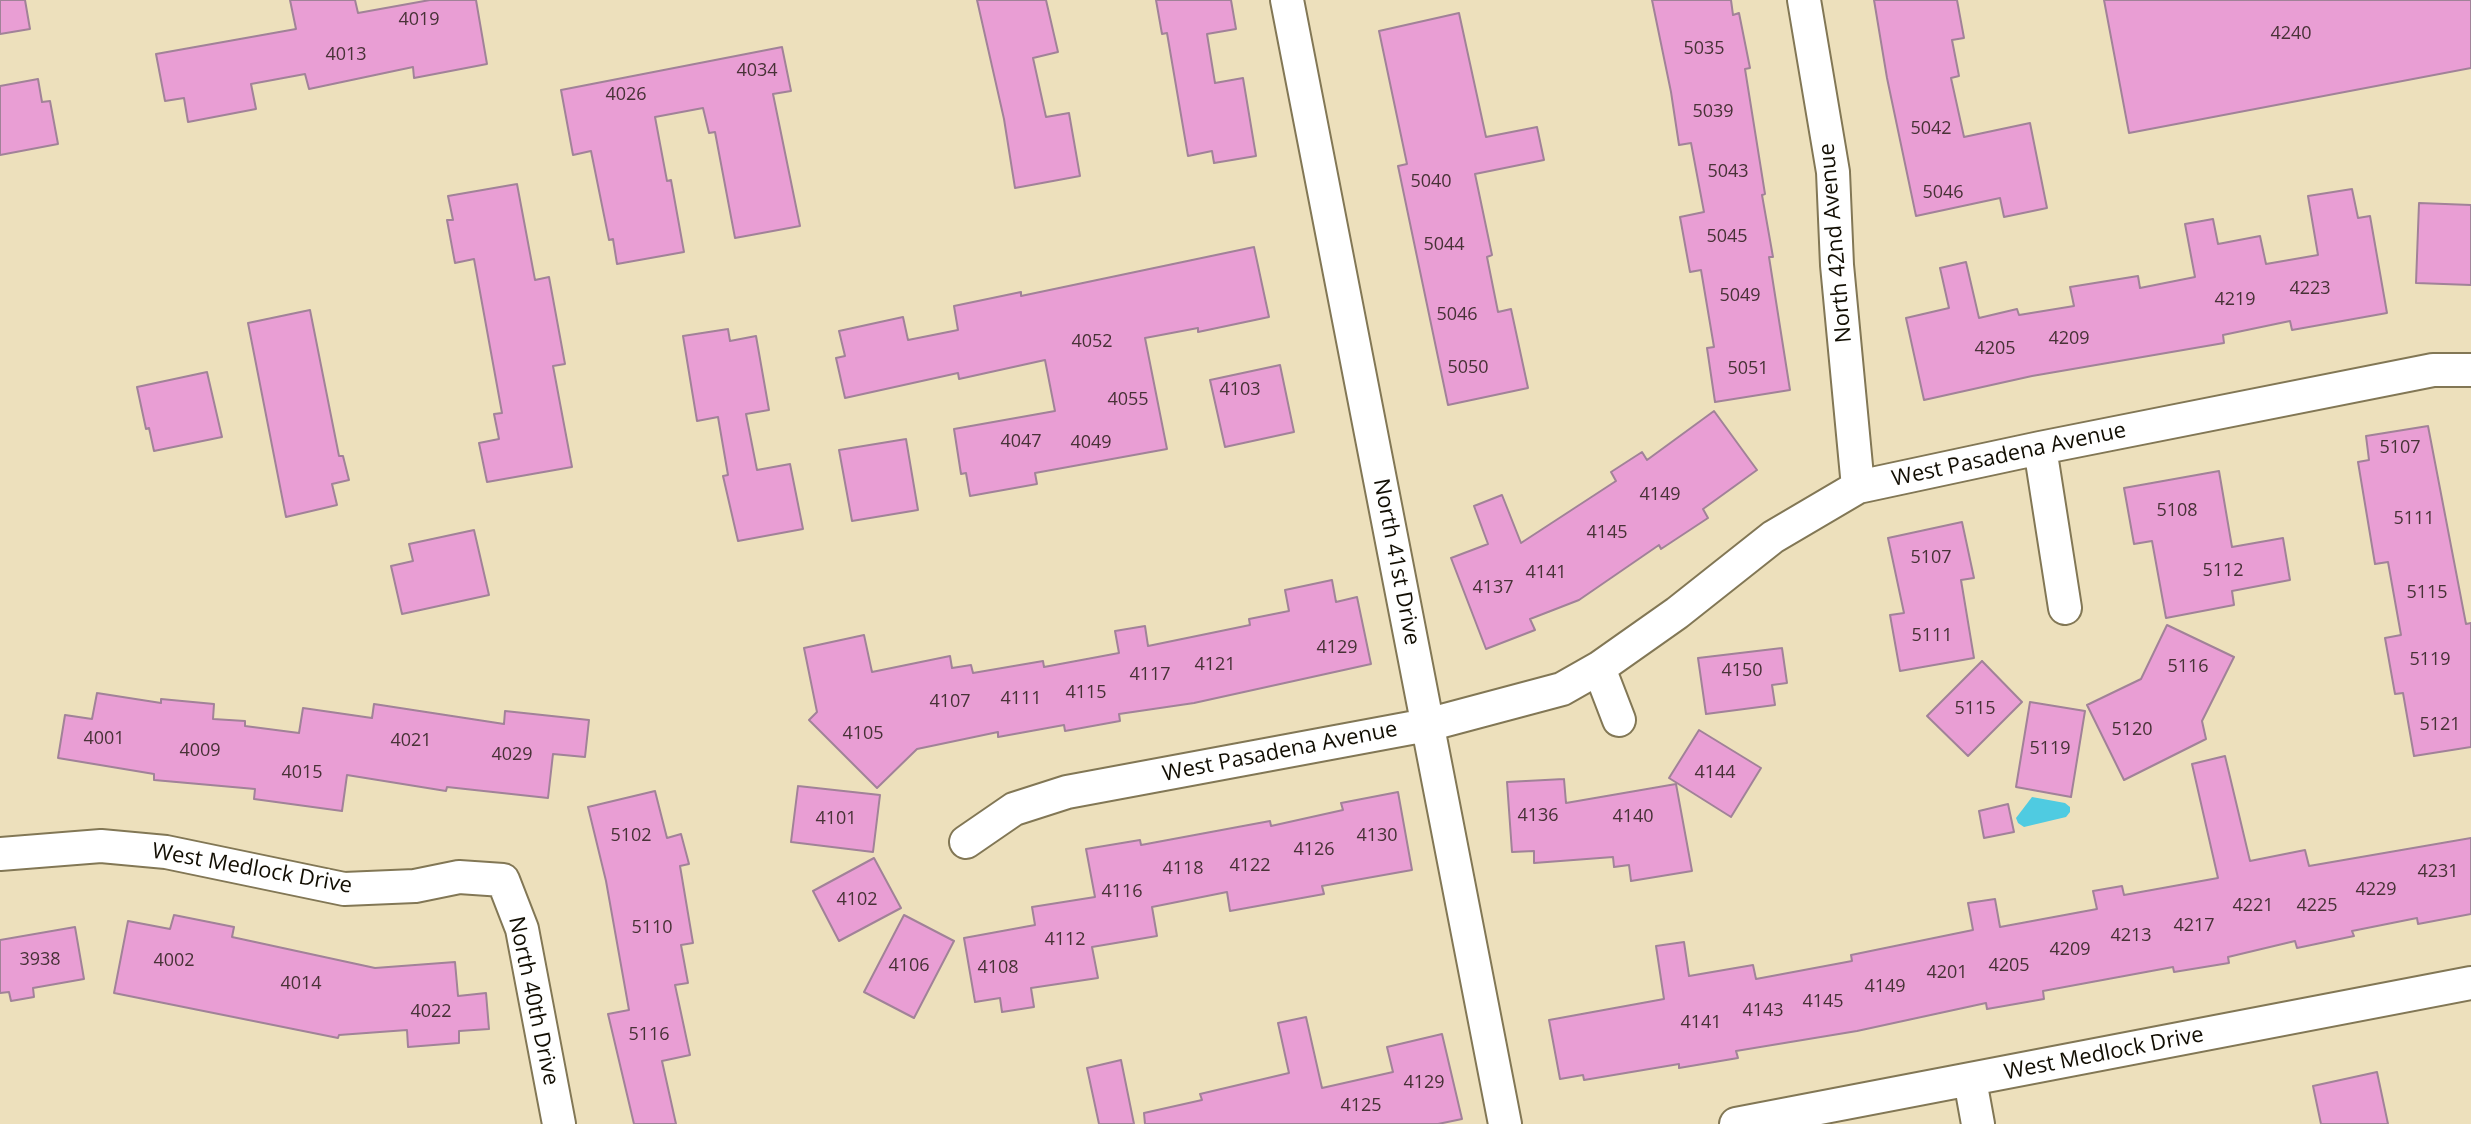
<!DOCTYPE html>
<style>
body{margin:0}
canvas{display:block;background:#ede0bc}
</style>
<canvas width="2471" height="1124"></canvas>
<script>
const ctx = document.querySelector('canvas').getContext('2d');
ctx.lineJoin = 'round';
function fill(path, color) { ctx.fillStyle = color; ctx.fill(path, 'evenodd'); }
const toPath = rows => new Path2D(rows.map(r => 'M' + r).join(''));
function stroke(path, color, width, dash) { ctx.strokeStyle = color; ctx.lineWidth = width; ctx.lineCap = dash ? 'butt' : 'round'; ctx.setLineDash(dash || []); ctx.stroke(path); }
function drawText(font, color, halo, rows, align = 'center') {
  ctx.font = font + ' "Open Sans",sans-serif'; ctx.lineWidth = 6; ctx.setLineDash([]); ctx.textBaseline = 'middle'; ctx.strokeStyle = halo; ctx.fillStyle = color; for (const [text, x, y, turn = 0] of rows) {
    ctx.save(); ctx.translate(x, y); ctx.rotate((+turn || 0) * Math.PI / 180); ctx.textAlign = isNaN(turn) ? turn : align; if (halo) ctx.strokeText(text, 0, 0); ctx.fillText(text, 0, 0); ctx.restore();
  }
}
fill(toPath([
 [2032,797,2065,803,2070,807,2070,812,2066,817,2024,827,2018,823,2016,818]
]), '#4fcbe1');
const building = toPath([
 [0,0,25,0,30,29,0,34,0,0],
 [290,0,355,0,358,13,430,0,476,0,487,64,414,78,413,67,309,89,305,74,251,84,256,109,188,122,184,98,165,101,156,54,296,29,290,0],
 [977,0,1046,0,1058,52,1033,58,1046,117,1069,113,1080,176,1015,188,1004,119,977,0],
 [1156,0,1231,0,1236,29,1207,34,1215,83,1243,78,1256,156,1214,163,1212,151,1188,156,1167,33,1162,34,1156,0],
 [1652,0,1731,0,1733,15,1739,13,1750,68,1745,69,1765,194,1762,195,1773,257,1769,257,1790,390,1715,402,1707,348,1714,347,1701,270,1690,272,1680,217,1704,212,1691,143,1679,145,1671,92,1652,0],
 [1874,0,1957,0,1964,38,1952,40,1959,76,1951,78,1964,137,2030,123,2047,208,2004,217,2000,198,1916,216,1887,78,1874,0],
 [2104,0,2471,0,2471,68,2129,133,2104,0],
 [1459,13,1486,137,1537,127,1544,160,1475,174,1492,255,1487,257,1498,312,1511,309,1528,388,1448,405,1398,166,1407,164,1379,31,1459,13],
 [782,47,791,91,773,94,800,226,735,238,715,132,709,133,703,108,655,117,667,181,671,180,684,252,617,264,613,239,609,240,591,151,573,155,561,90,782,47],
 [38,79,42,102,50,101,58,144,0,155,0,86,38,79],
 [517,184,535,280,549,277,565,364,553,366,572,467,487,482,479,443,499,439,494,414,502,413,474,259,455,263,447,220,453,220,448,196,517,184],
 [2352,189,2358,218,2370,216,2387,313,2292,330,2290,321,2223,335,2224,343,2032,376,1924,400,1906,318,1949,308,1940,268,1966,262,1979,318,2017,309,2019,315,2074,306,2070,287,2138,276,2140,288,2195,277,2185,224,2213,219,2218,244,2260,236,2266,264,2318,255,2308,196,2352,189],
 [2419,203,2471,205,2471,285,2416,283,2419,203],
 [1254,247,1269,317,1198,332,1198,328,1145,338,1167,449,1035,473,1037,484,970,496,966,473,961,474,954,429,1055,411,1045,360,959,379,958,373,845,398,836,358,845,356,839,331,903,317,908,340,958,330,954,306,1021,292,1021,296,1254,247],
 [310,310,339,456,343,456,349,480,332,484,337,505,286,517,248,323,310,310],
 [728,329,730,341,756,336,769,410,746,414,757,470,790,464,803,529,738,541,723,476,728,475,718,417,697,421,683,336,728,329],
 [1280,365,1294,432,1225,447,1210,380,1280,365],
 [207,372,222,437,154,451,149,428,146,429,137,387,207,372],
 [1714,411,1757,470,1703,509,1708,518,1661,549,1659,545,1579,600,1530,619,1535,630,1486,649,1451,558,1488,544,1474,506,1502,495,1521,543,1616,481,1611,472,1642,452,1647,460,1714,411],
 [2428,426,2466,624,2471,623,2471,747,2414,756,2403,693,2395,694,2385,638,2401,635,2388,562,2375,564,2358,462,2369,460,2366,436,2428,426],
 [906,439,918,510,852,521,839,450,906,439],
 [2219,471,2232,547,2283,538,2290,580,2232,591,2234,605,2166,618,2152,541,2134,544,2124,488,2219,471],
 [1962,522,1974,578,1961,580,1974,658,1900,671,1890,615,1904,613,1888,538,1962,522],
 [474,530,489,595,402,614,391,566,413,561,409,544,474,530],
 [1332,580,1336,602,1357,597,1371,664,1194,703,1119,714,1120,721,1065,731,1064,725,998,737,998,732,917,749,877,788,809,720,817,712,804,648,864,635,872,672,950,656,952,668,971,665,973,673,1043,661,1044,667,1119,653,1115,631,1145,626,1148,646,1250,625,1249,619,1289,611,1285,590,1332,580],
 [2167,625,2234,657,2202,721,2206,739,2124,780,2087,705,2141,679,2167,625],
 [1782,648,1787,683,1772,685,1775,705,1706,714,1698,658,1782,648],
 [1982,661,2022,702,1968,756,1927,716,1982,661],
 [97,693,161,703,161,699,214,704,213,719,245,721,245,726,299,733,303,708,372,718,374,704,504,724,505,711,589,720,585,757,553,754,548,798,447,787,446,791,347,775,342,811,254,799,255,789,154,780,154,774,58,758,65,715,92,719,97,693],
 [2030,702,2085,711,2071,797,2016,787,2030,702],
 [1699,730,1761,768,1731,817,1669,778,1699,730],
 [2225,756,2250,861,2305,850,2309,866,2471,838,2471,914,2418,924,2417,918,2352,931,2354,936,2297,948,2295,941,2228,957,2229,963,2174,972,2173,967,2043,991,2044,999,1987,1009,1986,1003,1857,1031,1736,1051,1738,1058,1679,1068,1679,1064,1584,1080,1583,1075,1560,1079,1549,1020,1664,999,1656,946,1684,942,1689,976,1753,965,1756,979,1852,961,1851,955,1973,930,1968,903,1995,899,2000,927,2097,909,2093,891,2122,886,2124,895,2218,878,2192,764,2225,756],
 [1564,779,1566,803,1676,784,1692,871,1631,881,1629,865,1614,867,1613,857,1534,863,1534,851,1512,852,1507,782,1564,779],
 [798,786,880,795,873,852,791,842,798,786],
 [655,791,667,838,681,834,689,864,680,866,693,943,681,945,688,983,675,985,690,1055,662,1061,676,1124,634,1124,608,1014,629,1010,606,881,588,807,655,791],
 [1398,792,1412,870,1322,886,1324,894,1230,911,1227,892,1152,907,1157,936,1092,947,1098,978,1031,988,1034,1007,1002,1012,1000,998,975,1002,964,938,1035,925,1032,907,1095,897,1086,849,1140,840,1141,845,1270,821,1271,826,1343,810,1341,803,1398,792],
 [2008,804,2014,832,1984,838,1979,811,2008,804],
 [874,858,901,908,839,941,813,891,874,858],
 [174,915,234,927,232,937,375,968,455,962,458,996,486,993,489,1029,459,1031,459,1043,408,1047,407,1030,339,1035,338,1038,114,993,128,921,170,929,174,915],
 [904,915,954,941,914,1018,864,992,904,915],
 [75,927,84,979,33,988,34,997,11,1001,9,992,0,993,0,940,75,927],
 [1306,1017,1322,1088,1393,1072,1387,1047,1442,1034,1462,1119,1438,1124,1145,1124,1144,1113,1202,1100,1200,1094,1289,1073,1278,1023,1306,1017],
 [1121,1060,1134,1124,1099,1124,1087,1068,1121,1060],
 [2377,1072,2388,1124,2321,1124,2313,1086,2377,1072]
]);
fill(building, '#e99ed4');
stroke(building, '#a18298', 2);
const street = toPath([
 [1287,0,1505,1124],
 [1804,0,1833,172,1837,265,1858,487],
 [2040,448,2065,608],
 [1599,668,1619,720],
 [966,842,1014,809,1067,792,1427,725,1562,689,1599,668,1677,613,1773,537,1858,487,2040,448,2433,370,2471,370],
 [0,854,101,846,166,852,344,889,415,886,459,877,503,880,522,929,559,1124],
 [1970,1080,1978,1124],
 [1736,1124,2471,983]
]);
stroke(street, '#827755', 36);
stroke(street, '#fff', 32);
drawText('18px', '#483237', null, [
 ["4019",419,20],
 ["4240",2291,34],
 ["5035",1704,49],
 ["4013",346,55],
 ["4034",757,71],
 ["4026",626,95],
 ["5039",1713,112],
 ["5042",1931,129],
 ["5043",1728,172],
 ["5040",1431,182],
 ["5046",1943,193],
 ["5045",1727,237],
 ["5044",1444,245],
 ["4223",2310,289],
 ["5049",1740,296],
 ["4219",2235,300],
 ["5046",1457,315],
 ["4209",2069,339],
 ["4052",1092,342],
 ["4205",1995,349],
 ["5050",1468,368],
 ["5051",1748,369],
 ["4103",1240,390],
 ["4055",1128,400],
 ["4047",1021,442],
 ["4049",1091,443],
 ["5107",2400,448],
 ["4149",1660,495],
 ["5108",2177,511],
 ["5111",2414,519],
 ["4145",1607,533],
 ["5107",1931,558],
 ["5112",2223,571],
 ["4141",1546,573],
 ["4137",1493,588],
 ["5115",2427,593],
 ["5111",1932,636],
 ["4129",1337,648],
 ["5119",2430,660],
 ["4121",1215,665],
 ["5116",2188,667],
 ["4150",1742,671],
 ["4117",1150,675],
 ["4115",1086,693],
 ["4111",1021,699],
 ["4107",950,702],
 ["5115",1975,709],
 ["5121",2440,725],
 ["5120",2132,730],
 ["4105",863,734],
 ["4001",104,739],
 ["4021",411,741],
 ["5119",2050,749],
 ["4009",200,751],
 ["4029",512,755],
 ["4015",302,773],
 ["4144",1715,773],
 ["4136",1538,816],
 ["4140",1633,817],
 ["4101",836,819],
 ["5102",631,836],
 ["4130",1377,836],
 ["4126",1314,850],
 ["4122",1250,866],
 ["4118",1183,869],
 ["4231",2438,872],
 ["4229",2376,890],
 ["4116",1122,892],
 ["4102",857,900],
 ["4221",2253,906],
 ["4225",2317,906],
 ["4217",2194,926],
 ["5110",652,928],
 ["4213",2131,936],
 ["4112",1065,940],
 ["4209",2070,950],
 ["3938",40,960],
 ["4002",174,961],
 ["4106",909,966],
 ["4205",2009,966],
 ["4108",998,968],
 ["4201",1947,973],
 ["4014",301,984],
 ["4149",1885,987],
 ["4145",1823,1002],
 ["4143",1763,1011],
 ["4022",431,1012],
 ["4141",1701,1023],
 ["5116",649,1035],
 ["4129",1424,1083],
 ["4125",1361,1106]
]);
drawText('22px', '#120e03', '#fff', [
 ["North 42nd Avenue",1836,243,-95],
 ["West Pasadena Avenue",2009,455,-12],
 ["North 41st Drive",1396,562,79],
 ["West Pasadena Avenue",1280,752,-11],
 ["West Medlock Drive",252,869,10],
 ["North 40th Drive",533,1001,78],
 ["West Medlock Drive",2104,1054,-11]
]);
</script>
